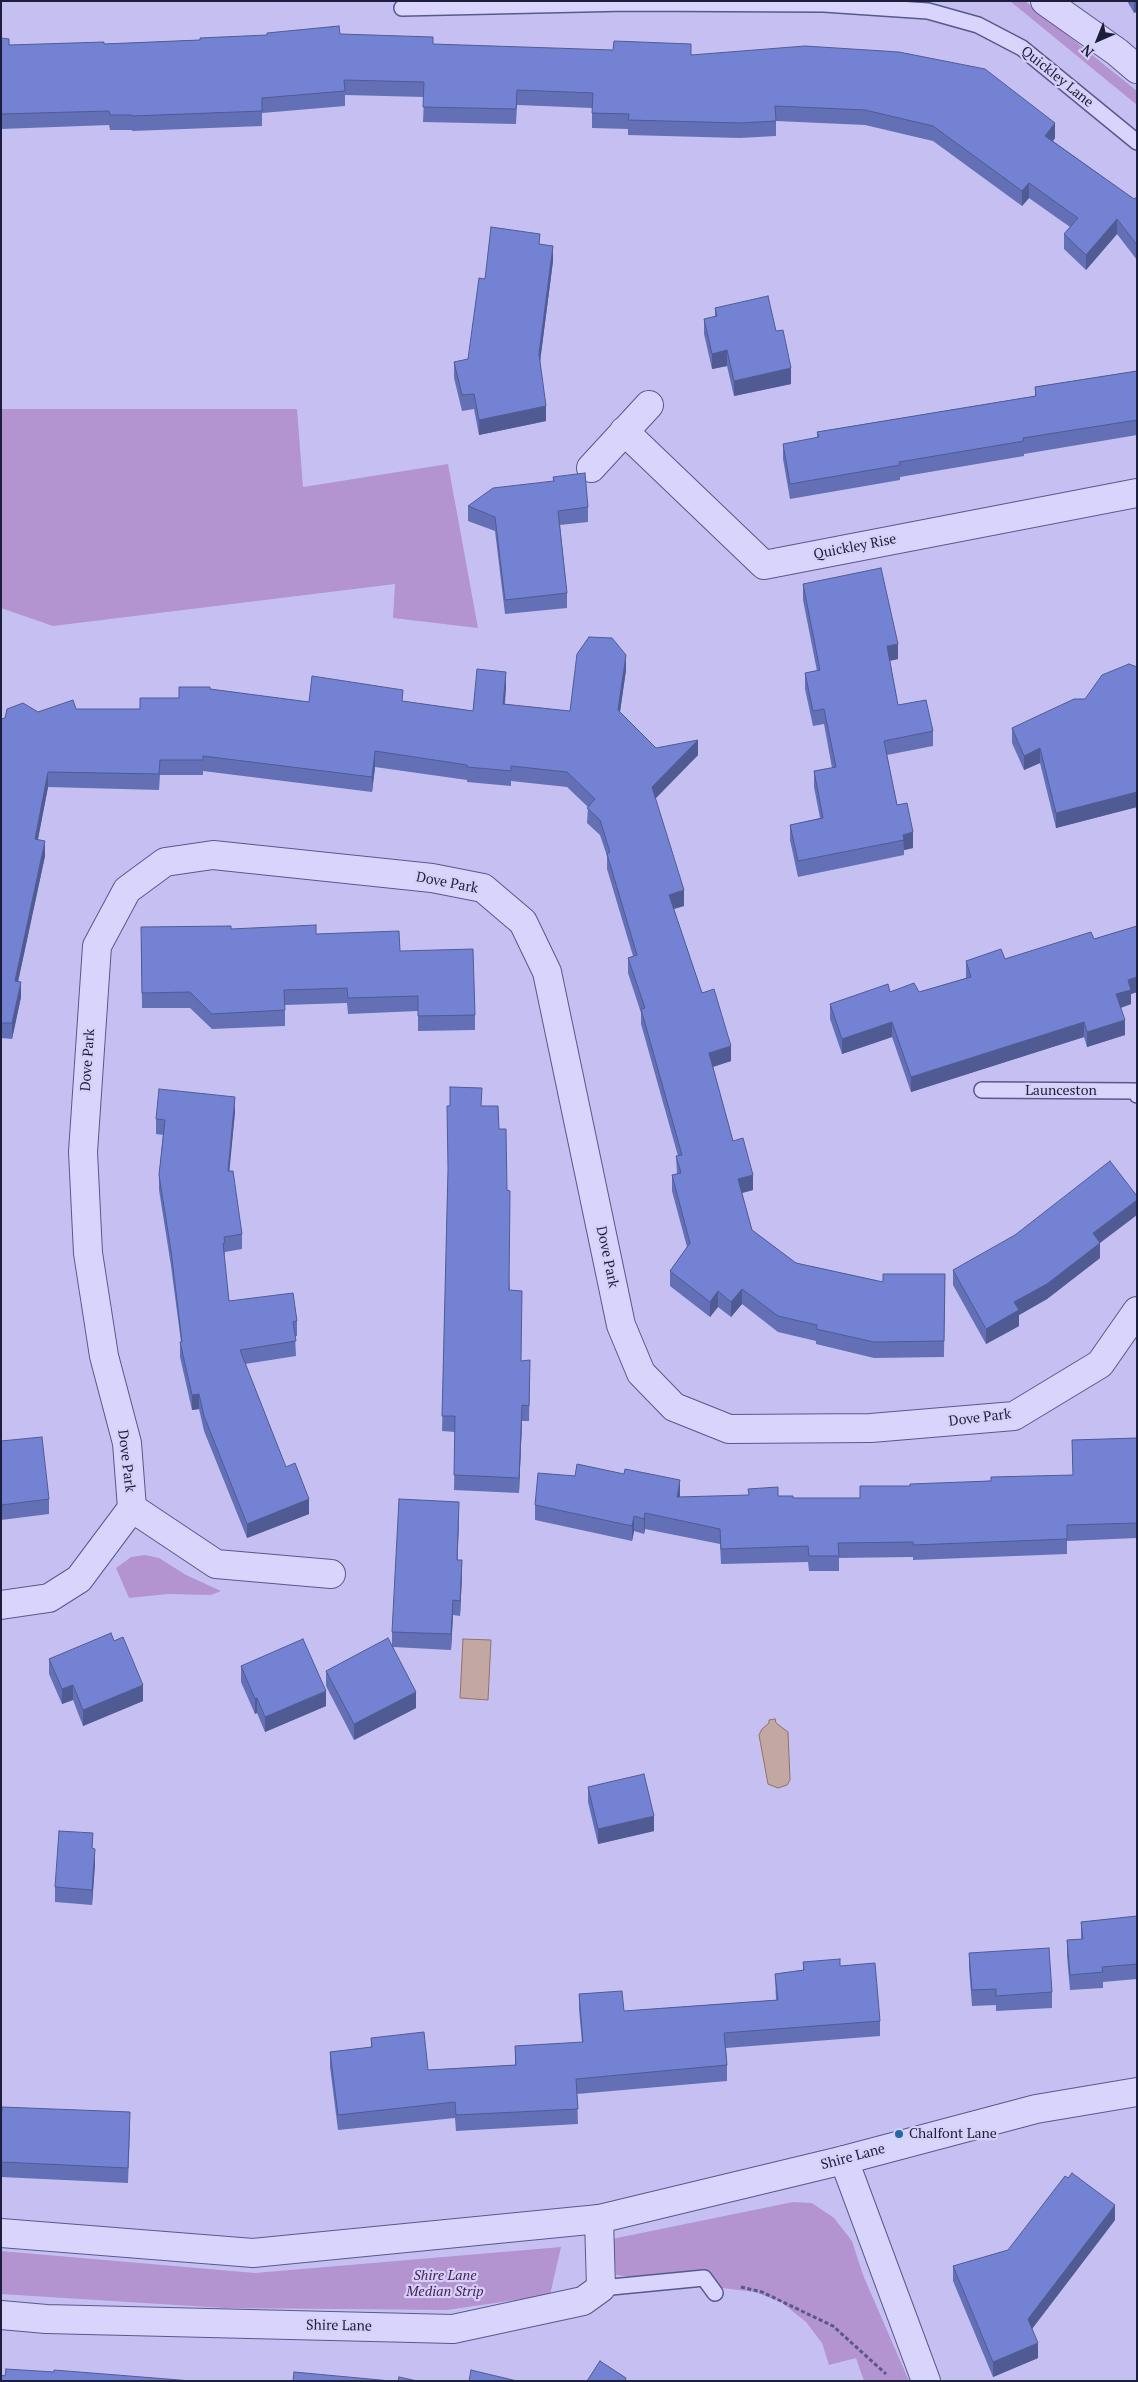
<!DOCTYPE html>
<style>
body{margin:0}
#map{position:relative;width:1138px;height:2382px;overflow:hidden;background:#c6c0f2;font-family:"PT Serif",serif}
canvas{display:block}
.frame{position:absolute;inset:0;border:2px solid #1c1f3b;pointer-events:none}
.north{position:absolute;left:1073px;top:15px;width:50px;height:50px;-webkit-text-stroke:4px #d6d0f8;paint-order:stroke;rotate:224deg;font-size:14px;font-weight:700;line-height:20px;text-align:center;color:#1c1f3b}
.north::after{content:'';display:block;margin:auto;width:18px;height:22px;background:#1c1f3b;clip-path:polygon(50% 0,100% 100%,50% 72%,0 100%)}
</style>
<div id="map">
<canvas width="1138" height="2382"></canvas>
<div class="frame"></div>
<div class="north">N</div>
</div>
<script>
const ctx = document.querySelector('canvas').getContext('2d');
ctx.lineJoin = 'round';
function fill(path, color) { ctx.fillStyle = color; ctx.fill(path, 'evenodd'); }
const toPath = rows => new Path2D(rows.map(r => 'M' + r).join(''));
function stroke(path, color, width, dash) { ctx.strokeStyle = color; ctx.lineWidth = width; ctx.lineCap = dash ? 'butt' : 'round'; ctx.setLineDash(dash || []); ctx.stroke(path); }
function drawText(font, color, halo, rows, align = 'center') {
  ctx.font = font + ' "PT Serif",serif'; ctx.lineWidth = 4.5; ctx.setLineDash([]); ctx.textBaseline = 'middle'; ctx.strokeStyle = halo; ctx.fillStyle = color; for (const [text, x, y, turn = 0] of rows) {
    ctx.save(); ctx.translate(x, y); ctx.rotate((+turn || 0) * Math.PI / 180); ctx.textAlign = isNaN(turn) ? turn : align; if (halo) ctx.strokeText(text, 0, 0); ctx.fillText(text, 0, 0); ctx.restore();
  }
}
fill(toPath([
 [1010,1,1025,1,1137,91,1137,105],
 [1,409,297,409,303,487,448,464,478,628,393,618,395,584,53,626,1,608],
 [145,1555,159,1558,186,1575,221,1591,211,1595,168,1594,129,1598,116,1568,131,1557],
 [793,2202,812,2203,834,2218,852,2241,863,2275,909,2381,864,2381,856,2358,829,2365,822,2343,806,2322,781,2302,755,2292,616,2275,612,2239],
 [561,2247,550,2295,447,2310,224,2308,1,2294,1,2251,255,2273]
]), '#b493d1');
const water = toPath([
 [463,1639,491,1640,488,1700,460,1698,463,1639],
 [775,1719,776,1723,788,1732,790,1780,787,1785,778,1788,768,1784,759,1735,762,1729,769,1723,769,1720,775,1719]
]);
fill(water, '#c3a7a3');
stroke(water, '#927169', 1);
const service = toPath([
 [402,8,627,3,824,4,928,11,978,25,1022,48,1137,142],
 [982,1090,1135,1091,1137,1095],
 [601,2288,704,2278,715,2293]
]);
const minor = toPath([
 [1045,1,1117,52,1137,69],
 [624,431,764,565,1137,493],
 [591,468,649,405],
 [132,1508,216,1564,331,1574],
 [1,1605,49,1598,79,1579,132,1508,127,1443,104,1356,88,1253,83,1152,97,946,127,890,165,862,213,855,432,878,483,888,523,922,547,972,621,1325,641,1373,674,1407,729,1429,871,1428,1014,1416,1100,1364,1137,1311],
 [844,2160,926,2381],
 [1,2315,46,2319,453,2329,583,2301,601,2288,599,2219]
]);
const tertiary = toPath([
 [1,2233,253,2253,599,2219,844,2160,1036,2109,1137,2092]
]);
stroke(service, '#56598c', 18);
stroke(minor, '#56598c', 30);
stroke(tertiary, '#56598c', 30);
stroke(toPath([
 [741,2287,762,2292,833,2326,886,2374]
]), '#56598c', 3, [4, 2.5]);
stroke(service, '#d9d4fc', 15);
stroke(minor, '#d9d4fc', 28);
stroke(tertiary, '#d9d4fc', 28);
fill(toPath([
 [1127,1,1137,1,1134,13],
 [340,34,433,44,691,55,1055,138,1053,141,1134,199,1137,197,1137,260,1117,234,1086,270,1064,249,1064,234,1070,227,1029,198,1022,206,933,141,865,125,776,121,776,136,740,138,628,135,628,129,592,128,592,108,517,105,516,124,423,122,424,97,345,95,345,106,262,113,262,126,132,131,132,130,110,130,109,125,1,129,1,38,9,45,104,44],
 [540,244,553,261,540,362,546,421,479,435,474,409,462,411,454,378,454,362,468,359,485,279],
 [715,308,776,331,791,384,734,396,727,366,712,369,704,334,704,319,715,316],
 [1137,371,1137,435,1024,454,1024,456,900,477,900,480,790,499,783,459,783,444,817,438,817,432,1035,396,1035,387],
 [553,477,588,507,588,522,560,525,567,593,567,608,505,614,495,531,468,521,468,506,553,482],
 [803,584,898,659,890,661,898,705,933,731,933,746,887,755,897,805,913,848,904,850,904,855,798,877,790,840,790,825,820,818,814,787,814,771,832,768,824,724,813,726,805,689,805,673,817,671,803,600],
 [1137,667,1137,807,1056,828,1040,763,1024,770,1012,743,1012,728,1085,699],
 [626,670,620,712,656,748,698,755,655,799,684,906,674,909,702,993,731,1061,713,1067,733,1141,753,1190,742,1193,752,1230,796,1263,883,1282,945,1274,944,1357,874,1358,816,1344,816,1341,778,1332,742,1304,731,1317,718,1307,710,1317,670,1286,670,1271,687,1247,672,1191,672,1175,677,1174,676,1156,678,1156,641,1024,641,1013,628,973,628,958,633,956,607,869,607,856,600,835,587,823,588,807,567,787,511,781,511,786,467,782,467,780,375,767,372,792,203,771,203,775,160,775,159,790,48,787,38,839,45,856,18,981,21,997,12,1039,1,1038,1,719,38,712,76,709,140,709,210,689,309,702,403,701,473,711,506,687,505,704,570,711],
 [1137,926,1137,992,1131,994,1131,1004,1121,1008,1125,1035,1087,1047,1084,1037,911,1092,892,1037,842,1054,830,1019,830,1004,890,992,919,992,966,978,966,961,1005,959,1094,939],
 [231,929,316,934,400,951,475,1015,475,1030,418,1031,418,1011,348,1014,347,1003,285,1005,285,1026,212,1029,190,1008,142,1008,141,942],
 [482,1106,499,1129,510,1290,521,1361,530,1376,529,1421,522,1421,519,1493,454,1490,455,1432,442,1431,448,1176],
 [235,1112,229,1171,242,1234,242,1249,225,1252,224,1258,229,1301,297,1321,297,1336,295,1336,296,1356,245,1364,286,1467,309,1514,247,1538,204,1431,199,1409,192,1410,180,1357,180,1342,181,1342,171,1266,159,1190,159,1175,163,1135,156,1134,156,1119],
 [1100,1243,1100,1258,1047,1299,1019,1315,1019,1326,986,1344,953,1285,953,1270],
 [1137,1438,1137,1538,1067,1541,1067,1554,913,1560,913,1557,839,1558,839,1571,809,1571,808,1562,721,1564,720,1544,645,1529,644,1534,634,1531,632,1541,535,1520,535,1505,575,1476,624,1474,680,1496,680,1497,778,1496,793,1498,860,1498,910,1486,1073,1475,1072,1440],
 [1,1441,49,1499,49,1514,1,1520],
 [459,1518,457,1560,462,1575,460,1616,453,1615,451,1650,393,1647,416,1708,354,1740,326,1686,326,1671,392,1646,392,1632],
 [49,1659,143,1701,83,1726,73,1700,62,1704,49,1674],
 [241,1666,326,1706,265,1732,257,1713,255,1714,241,1682],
 [588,1787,654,1831,598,1844,588,1802],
 [93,1849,95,1864,92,1905,55,1902,55,1887],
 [1137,1916,1137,1979,1103,1982,1103,1988,1070,1990,1067,1956,1067,1940,1081,1939,1081,1922],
 [969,1953,1052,1992,1052,2008,996,2011,996,2005,972,2006,969,1968],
 [803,1962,840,1966,880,2021,880,2036,726,2048,727,2065,727,2081,577,2094,578,2124,456,2131,455,2118,338,2130,330,2067,330,2052,371,2047,371,2038,428,2070,515,2065,515,2046,582,2043,579,2009,579,1994,624,2011,776,2000,775,1974,803,1970],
 [1,2125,130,2127,128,2183,1,2177],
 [1115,2220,1032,2329,1038,2358,993,2377,953,2281,953,2266]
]), '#6370b5');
fill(toPath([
 [1134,1,1137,1,1137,12,1134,13],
 [1055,123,1055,138,1045,151,1045,136],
 [1029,183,1029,198,1022,206,1022,191],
 [1117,219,1117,234,1086,270,1086,255],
 [553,246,553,261,539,369,539,354],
 [727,350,727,366,712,369,712,354],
 [791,368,791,384,734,396,734,381],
 [546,406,546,421,479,435,479,420],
 [898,644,898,659,887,661,887,646],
 [626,655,626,670,618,725,618,710],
 [506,672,506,687,503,719,503,704],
 [698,740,698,755,652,802,652,787],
 [1040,748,1040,763,1024,770,1024,756],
 [375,751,375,767,372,792,372,777],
 [48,772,48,787,35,854,35,839],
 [1137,792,1137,807,1056,828,1056,813],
 [913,832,913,848,904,850,903,835],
 [45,841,45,856,15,996,15,981],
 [684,890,684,906,669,910,669,895],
 [1137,977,1137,992,1131,994,1131,1004,1116,1009,1116,994,1128,980],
 [21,982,21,997,12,1039,12,1023],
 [1125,1020,1125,1035,1087,1047,1087,1032],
 [892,1022,892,1037,842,1054,842,1039],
 [1084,1022,1084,1037,911,1092,911,1077],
 [731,1046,731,1061,709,1068,709,1053],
 [235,1097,235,1112,228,1186,228,1171],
 [753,1175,753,1190,738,1194,738,1179],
 [1137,1200,1137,1215,1100,1243,1100,1258,1047,1299,1019,1315,1019,1326,986,1344,986,1329,1014,1302,1093,1233],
 [742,1289,742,1304,731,1317,731,1302],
 [718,1291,718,1307,710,1317,710,1302],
 [199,1394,199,1409,192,1410,192,1395],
 [522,1405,522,1421,519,1493,519,1478],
 [680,1480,680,1496,677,1512,677,1497],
 [309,1499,309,1514,247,1538,247,1524],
 [459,1502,459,1518,457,1575,457,1560],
 [645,1513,645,1529,644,1534,644,1519],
 [634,1516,634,1531,632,1541,632,1526],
 [462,1560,462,1575,460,1616,460,1601],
 [453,1600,453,1615,451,1650,451,1634],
 [73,1685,73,1700,62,1704,62,1689],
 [143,1685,143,1701,83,1726,83,1710],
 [326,1691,326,1706,265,1732,265,1717],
 [416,1692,416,1708,354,1740,354,1724],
 [257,1698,257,1713,255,1714,255,1699],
 [654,1816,654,1831,598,1844,598,1829],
 [95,1849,95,1864,92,1905,92,1890],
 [1115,2205,1115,2220,1028,2334,1028,2319],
 [1038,2343,1038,2358,993,2377,993,2362]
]), '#505b94');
const building = toPath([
 [339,26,340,34,433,37,433,44,613,50,614,41,691,44,691,55,805,46,899,52,985,69,1055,123,1045,136,1134,199,1137,197,1137,245,1117,219,1086,255,1064,234,1078,218,1029,183,1022,191,933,126,865,110,775,106,776,121,740,123,628,120,629,114,592,113,593,93,517,90,516,109,423,107,424,82,344,80,345,91,262,98,262,111,132,116,132,115,110,115,109,111,1,114,1,38,9,39,9,45,104,42,104,44,200,40,200,38,267,35,267,33,339,26],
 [491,227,540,234,539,244,553,246,539,354,546,406,479,420,474,394,462,395,454,362,468,359,479,278,485,279,491,227],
 [768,296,776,331,783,330,791,368,734,381,727,350,712,354,704,319,717,316,715,308,768,296],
 [1137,371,1137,420,1023,438,1024,441,899,462,900,465,790,484,783,444,819,437,817,432,1036,396,1035,387,1137,371],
 [585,473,588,507,558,511,567,593,505,600,495,517,468,506,493,488,554,481,553,477,585,473],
 [881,568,898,644,887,646,898,705,926,700,933,731,884,741,897,805,907,803,913,832,903,835,904,840,798,861,790,825,823,818,814,771,836,767,824,709,813,711,805,673,820,670,803,584,881,568],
 [589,637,612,638,626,655,618,710,656,748,698,740,652,787,684,890,669,895,702,993,714,989,731,1046,709,1053,733,1141,743,1138,753,1175,738,1179,752,1230,796,1263,883,1282,883,1274,945,1274,944,1341,874,1342,816,1329,817,1325,778,1316,742,1289,731,1302,718,1291,710,1302,670,1271,690,1243,672,1175,681,1173,676,1156,682,1155,641,1009,645,1008,628,958,637,955,607,854,610,852,600,820,587,808,595,799,567,772,511,766,511,771,467,767,467,765,375,751,372,777,203,756,203,760,160,760,159,774,48,772,35,839,45,841,15,981,21,982,12,1023,1,1023,1,719,5,718,7,709,23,703,38,712,73,700,76,709,140,709,140,698,179,698,179,687,210,687,210,689,309,702,312,676,403,690,402,701,473,711,477,669,506,672,503,704,570,711,577,654,589,637],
 [1129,664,1137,667,1137,792,1056,813,1040,748,1024,756,1012,728,1074,699,1085,699,1102,675,1129,664],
 [316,925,316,934,399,931,400,951,473,949,475,1015,418,1016,418,996,348,998,347,988,284,990,285,1010,212,1014,190,992,142,993,141,927,231,926,231,929,316,925],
 [1137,926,1137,977,1128,980,1131,990,1116,994,1125,1020,1087,1032,1084,1022,911,1077,892,1022,842,1039,830,1004,888,984,890,992,914,983,919,992,971,977,966,961,1001,949,1005,959,1091,932,1094,939,1137,926],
 [450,1087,482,1088,481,1106,498,1106,499,1129,506,1129,507,1190,510,1191,509,1290,522,1291,521,1361,530,1360,529,1406,522,1405,519,1478,454,1475,455,1416,442,1416,448,1169,447,1106,450,1106,450,1087],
 [159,1089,235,1097,228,1171,233,1171,242,1234,224,1237,225,1243,223,1243,229,1301,293,1293,297,1321,293,1322,296,1341,240,1350,286,1467,295,1463,309,1499,247,1524,204,1416,199,1394,192,1395,180,1342,182,1342,171,1251,159,1175,165,1120,156,1119,159,1089],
 [1110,1161,1137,1196,1137,1200,1093,1233,1100,1243,1047,1284,1014,1302,1019,1310,986,1329,953,1270,1015,1235,1110,1161],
 [42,1437,49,1499,1,1505,1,1441,42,1437],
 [1137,1438,1137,1523,1067,1525,1067,1539,913,1545,913,1542,838,1543,839,1556,809,1556,808,1546,721,1549,720,1529,645,1513,644,1519,634,1516,632,1526,535,1505,538,1473,575,1476,577,1464,624,1474,625,1469,680,1480,677,1497,749,1495,748,1489,778,1487,778,1496,793,1496,793,1498,860,1498,860,1486,910,1486,910,1484,991,1481,991,1477,1073,1475,1072,1440,1137,1438],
 [399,1499,459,1502,457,1560,462,1560,460,1601,453,1600,451,1634,392,1632,399,1499],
 [111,1633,114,1641,123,1637,143,1685,83,1710,73,1685,62,1689,49,1659,111,1633],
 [388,1638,416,1692,354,1724,326,1671,388,1638],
 [303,1639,326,1691,265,1717,257,1698,255,1699,241,1666,303,1639],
 [644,1774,654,1816,598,1829,588,1787,644,1774],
 [59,1831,93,1833,92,1848,95,1849,92,1890,55,1887,59,1831],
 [1137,1916,1137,1964,1102,1967,1103,1972,1070,1975,1067,1940,1083,1939,1081,1922,1137,1916],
 [1049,1948,1052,1992,996,1996,996,1989,972,1990,969,1953,1049,1948],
 [840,1959,840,1966,875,1963,880,2021,724,2033,727,2065,576,2079,578,2109,456,2115,455,2102,338,2115,330,2052,372,2047,371,2038,424,2032,428,2070,516,2065,515,2046,583,2042,579,1994,622,1991,624,2011,778,2000,775,1974,804,1970,803,1962,840,1959],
 [2,2107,130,2112,128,2168,1,2162,1,2125,2,2107],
 [1072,2173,1115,2205,1028,2319,1038,2343,993,2362,953,2266,1008,2250,1065,2176,1068,2178,1072,2173],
 [600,2361,626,2378,625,2381,587,2381,600,2361],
 [6,2369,54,2372,54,2370,192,2381,1,2381,1,2375,5,2376,6,2369],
 [471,2370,517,2381,469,2381,471,2370],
 [294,2372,391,2381,293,2381,294,2372],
 [399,2377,417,2381,398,2381,399,2377]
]);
fill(building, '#7382d3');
stroke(building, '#505b94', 1);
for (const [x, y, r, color] of [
 [899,2134,5,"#216ba0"]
]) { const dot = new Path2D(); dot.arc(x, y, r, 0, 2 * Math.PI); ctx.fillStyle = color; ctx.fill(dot); stroke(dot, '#d6d0f8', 2); }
drawText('14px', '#1c1f3b', '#d6d0f8', [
 ["Quickley Lane",1057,77,39],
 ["Quickley Rise",855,547,-11],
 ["Dove Park",447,883,11],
 ["Dove Park",88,1060,-86],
 ["Launceston",1061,1091],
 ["Dove Park",607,1257,78],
 ["Dove Park",980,1418,-7],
 ["Dove Park",126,1461,83],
 ["Shire Lane",853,2157,-15],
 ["Shire Lane",339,2326,1]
]);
drawText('14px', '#1c1f3b', '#d6d0f8', [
 ["Chalfont Lane",909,2134]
], 'left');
drawText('italic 14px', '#472159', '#d6d0f8', [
 ["Shire Lane",445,2276],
 ["Median Strip",445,2292]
]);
</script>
